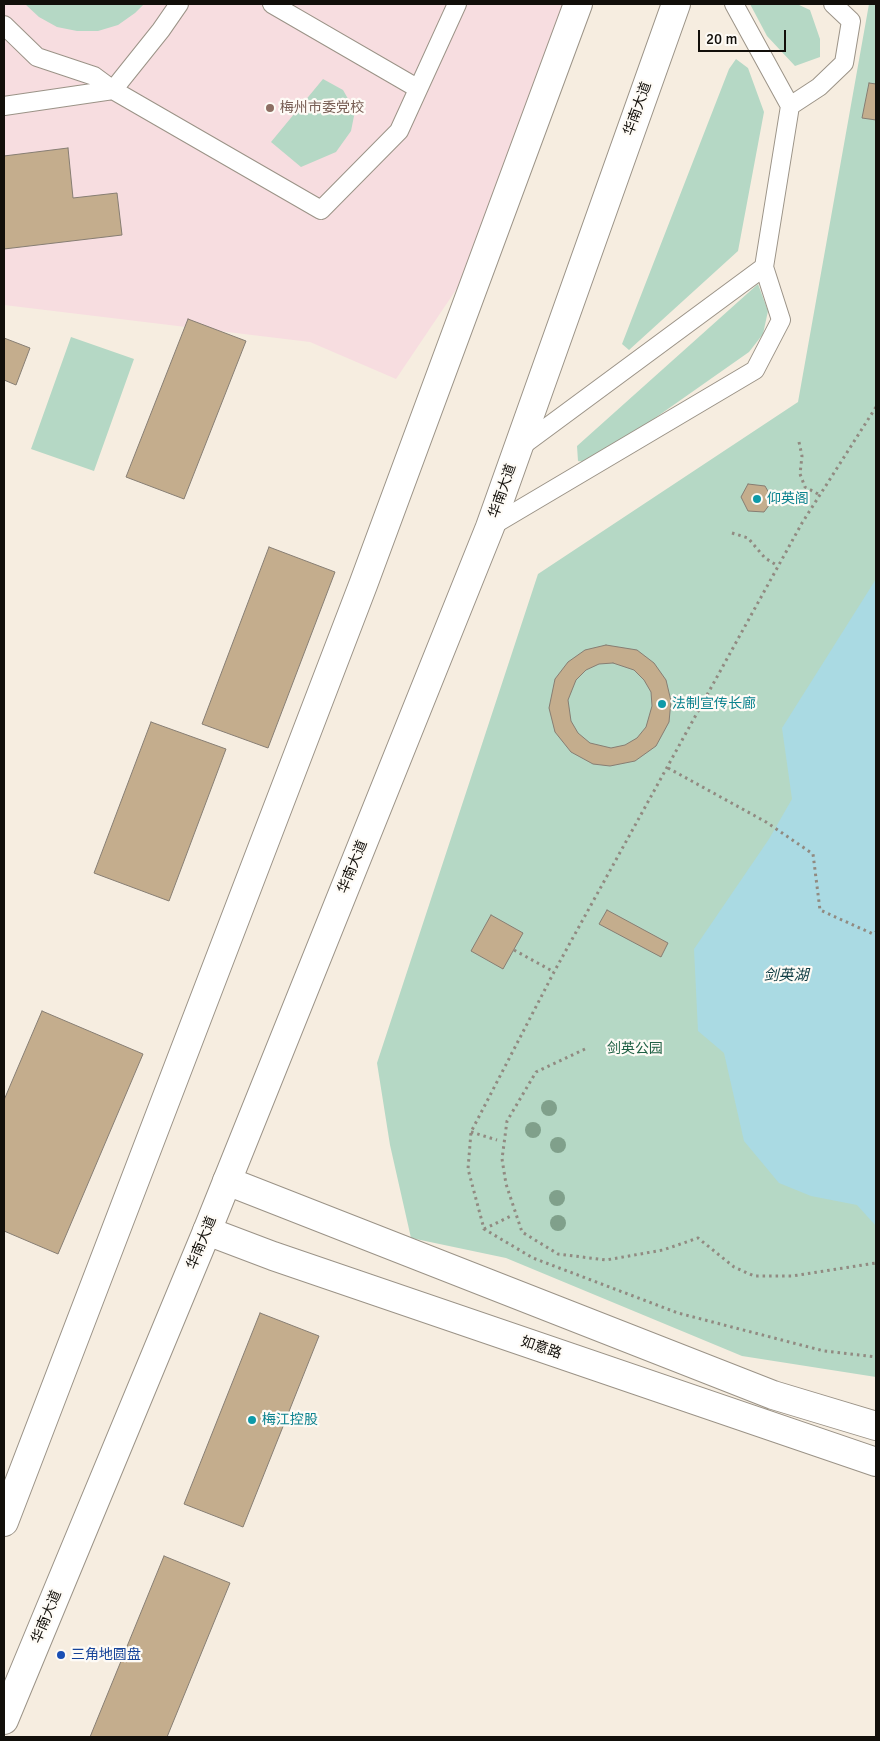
<!DOCTYPE html>
<meta charset="utf-8">
<style>
body{margin:0}
#map{position:relative;width:880px;height:1741px;overflow:hidden;background:#f6ede0;font-family:Signika,sans-serif}
canvas{display:block}
.frame{position:absolute;inset:0;border:5px solid #120f0a;pointer-events:none}
.scale{position:absolute;left:698px;top:30px;width:88px;height:22px;box-sizing:border-box;border:2px solid #120f0a;border-top:0;padding-left:6px;font-size:15px;line-height:18px;white-space:nowrap;color:#120f0a;-webkit-text-stroke:4px #fefbf6;paint-order:stroke}
</style>
<div id="map">
<canvas width="880" height="1741"></canvas>
<div class="frame"></div>
<div class="scale">20 m</div>
</div>
<script>
const ctx = document.querySelector('canvas').getContext('2d');
ctx.lineJoin = 'round';
function fill(path, color) { ctx.fillStyle = color; ctx.fill(path, 'evenodd'); }
const toPath = rows => new Path2D(rows.map(r => 'M' + r).join(''));
function stroke(path, color, width, dash) { ctx.strokeStyle = color; ctx.lineWidth = width; ctx.lineCap = dash ? 'butt' : 'round'; ctx.setLineDash(dash || []); ctx.stroke(path); }
function drawText(font, color, halo, rows, align = 'center') {
  ctx.font = font + ' Signika,"Noto Sans SC",sans-serif'; ctx.lineWidth = 4.5; ctx.setLineDash([]); ctx.textBaseline = 'middle'; ctx.strokeStyle = halo; ctx.fillStyle = color; for (const [text, x, y, turn = 0] of rows) {
    ctx.save(); ctx.translate(x, y); ctx.rotate((+turn || 0) * Math.PI / 180); ctx.textAlign = isNaN(turn) ? turn : align; if (halo) ctx.strokeText(text, 0, 0); ctx.fillText(text, 0, 0); ctx.restore();
  }
}
fill(toPath([
 [4,4,564,4,509,211,396,379,310,342,4,305]
]), '#f7dde0');
fill(toPath([
 [25,4,144,4,135,13,118,25,98,31,77,31,57,27,39,17],
 [750,4,797,4,810,10,820,39,820,57,795,66,767,36],
 [869,4,876,4,876,1377,742,1356,506,1258,411,1238,390,1145,377,1063,538,574,798,402],
 [736,59,748,68,764,112,738,251,629,350,622,344,729,69],
 [323,79,343,90,355,111,351,131,336,152,301,167,271,142],
 [758,284,768,311,763,334,749,352,591,463,578,461,577,446],
 [71,337,134,359,94,471,31,449]
]), '#b5d8c5');
fill(toPath([
 [876,579,876,1226,857,1205,811,1196,779,1183,744,1141,724,1053,698,1031,694,949,769,839,792,799,782,728]
]), '#aadae3');
const building = toPath([
 [869,83,876,84,876,120,862,118,869,83],
 [68,148,73,198,117,193,122,235,4,249,4,156,68,148],
 [188,319,246,341,184,499,126,477,188,319],
 [4,338,30,348,16,385,4,380,4,338],
 [748,484,765,486,773,500,764,512,748,511,741,497,748,484],
 [269,547,335,572,268,748,202,724,269,547],
 [606,645,637,650,654,663,666,680,671,701,669,722,656,746,635,761,610,766,593,764,571,752,555,732,549,708,555,679,568,662,585,650,606,645],
 [613,663,634,670,644,680,651,692,652,706,646,727,637,738,625,745,611,748,590,743,578,733,571,721,568,700,576,680,586,670,599,664,613,663],
 [151,722,226,749,169,901,94,873,151,722],
 [607,910,668,943,661,957,599,924,607,910],
 [491,915,523,933,503,969,471,951,491,915],
 [42,1011,143,1054,58,1254,4,1231,4,1100,42,1011],
 [260,1313,319,1336,243,1527,184,1504,260,1313],
 [164,1556,230,1583,167,1737,90,1737,164,1556]
]);
fill(building, '#c4ad8d');
stroke(building, '#877e73', 1);
const lane = toPath([
 [272,4,417,88],
 [4,25,37,57,94,76,113,90,161,30,179,4],
 [4,106,113,90,321,210,399,131,457,4],
 [790,106,819,87,844,63,851,21,833,4],
 [519,448,764,267,790,106,734,4],
 [490,527,755,370,781,320,764,267]
]);
const secondary = toPath([
 [227,1181,773,1395,876,1426],
 [207,1231,273,1256,876,1462]
]);
const primary = toPath([
 [4,1522,363,585,578,4],
 [4,1720,207,1231,490,527,676,4]
]);
stroke(lane, '#9b9387', 20);
stroke(secondary, '#9b9387', 30);
stroke(primary, '#9b9387', 30);
stroke(toPath([
 [876,407,802,523,554,972,471,1132,468,1169,484,1229,533,1258,678,1313,824,1351,876,1357],
 [799,442,802,456,800,474,805,487,820,495],
 [732,533,748,538,765,558,778,566],
 [668,768,766,822,813,854,820,910,873,934,876,932],
 [514,950,554,972],
 [585,1049,536,1072,507,1121,502,1159,506,1184,522,1232,558,1254,606,1260,663,1250,698,1238,734,1267,754,1276,792,1276,876,1263],
 [471,1132,497,1140],
 [484,1229,511,1216]
]), '#918a81', 3, [2.5, 4]);
stroke(lane, '#fff', 18);
stroke(secondary, '#fff', 28);
stroke(primary, '#fff', 28);
ctx.fillStyle = '#80a08b';
for (const [x, y] of [
 [549,1108],
 [533,1130],
 [558,1145],
 [557,1198],
 [558,1223]
]) { ctx.beginPath(); ctx.arc(x, y, 8, 0, 2 * Math.PI); ctx.fill(); }
for (const [x, y, r, color] of [
 [270,108,5,"#8d6e63"],
 [757,499,5,"#0f9aa8"],
 [662,704,5,"#0f9aa8"],
 [252,1420,5,"#0f9aa8"],
 [61,1655,5,"#1a4fb4"]
]) { const dot = new Path2D(); dot.arc(x, y, r, 0, 2 * Math.PI); ctx.fillStyle = color; ctx.fill(dot); stroke(dot, '#fefbf6', 2); }
drawText('14px', '#785e54', '#fefbf6', [
 ["梅州市委党校",280,108]
], 'left');
drawText('14px', '#120f0a', '#fefbf6', [
 ["华南大道",638,109,-70],
 ["华南大道",503,491,-71],
 ["华南大道",353,867,-68],
 ["华南大道",202,1243,-68],
 ["如意路",541,1348,19],
 ["华南大道",47,1617,-67]
]);
drawText('14px', '#0d838f', '#fefbf6', [
 ["仰英阁",767,499],
 ["法制宣传长廊",672,704],
 ["梅江控股",262,1420]
], 'left');
drawText('14px', '#206145', '#fefbf6', [
 ["剑英公园",635,1049]
]);
drawText('14px', '#164399', '#fefbf6', [
 ["三角地圆盘",71,1655]
], 'left');
drawText('italic 15px', '#0e3b42', '#fefbf6', [
 ["剑英湖",786,976]
]);
</script>
